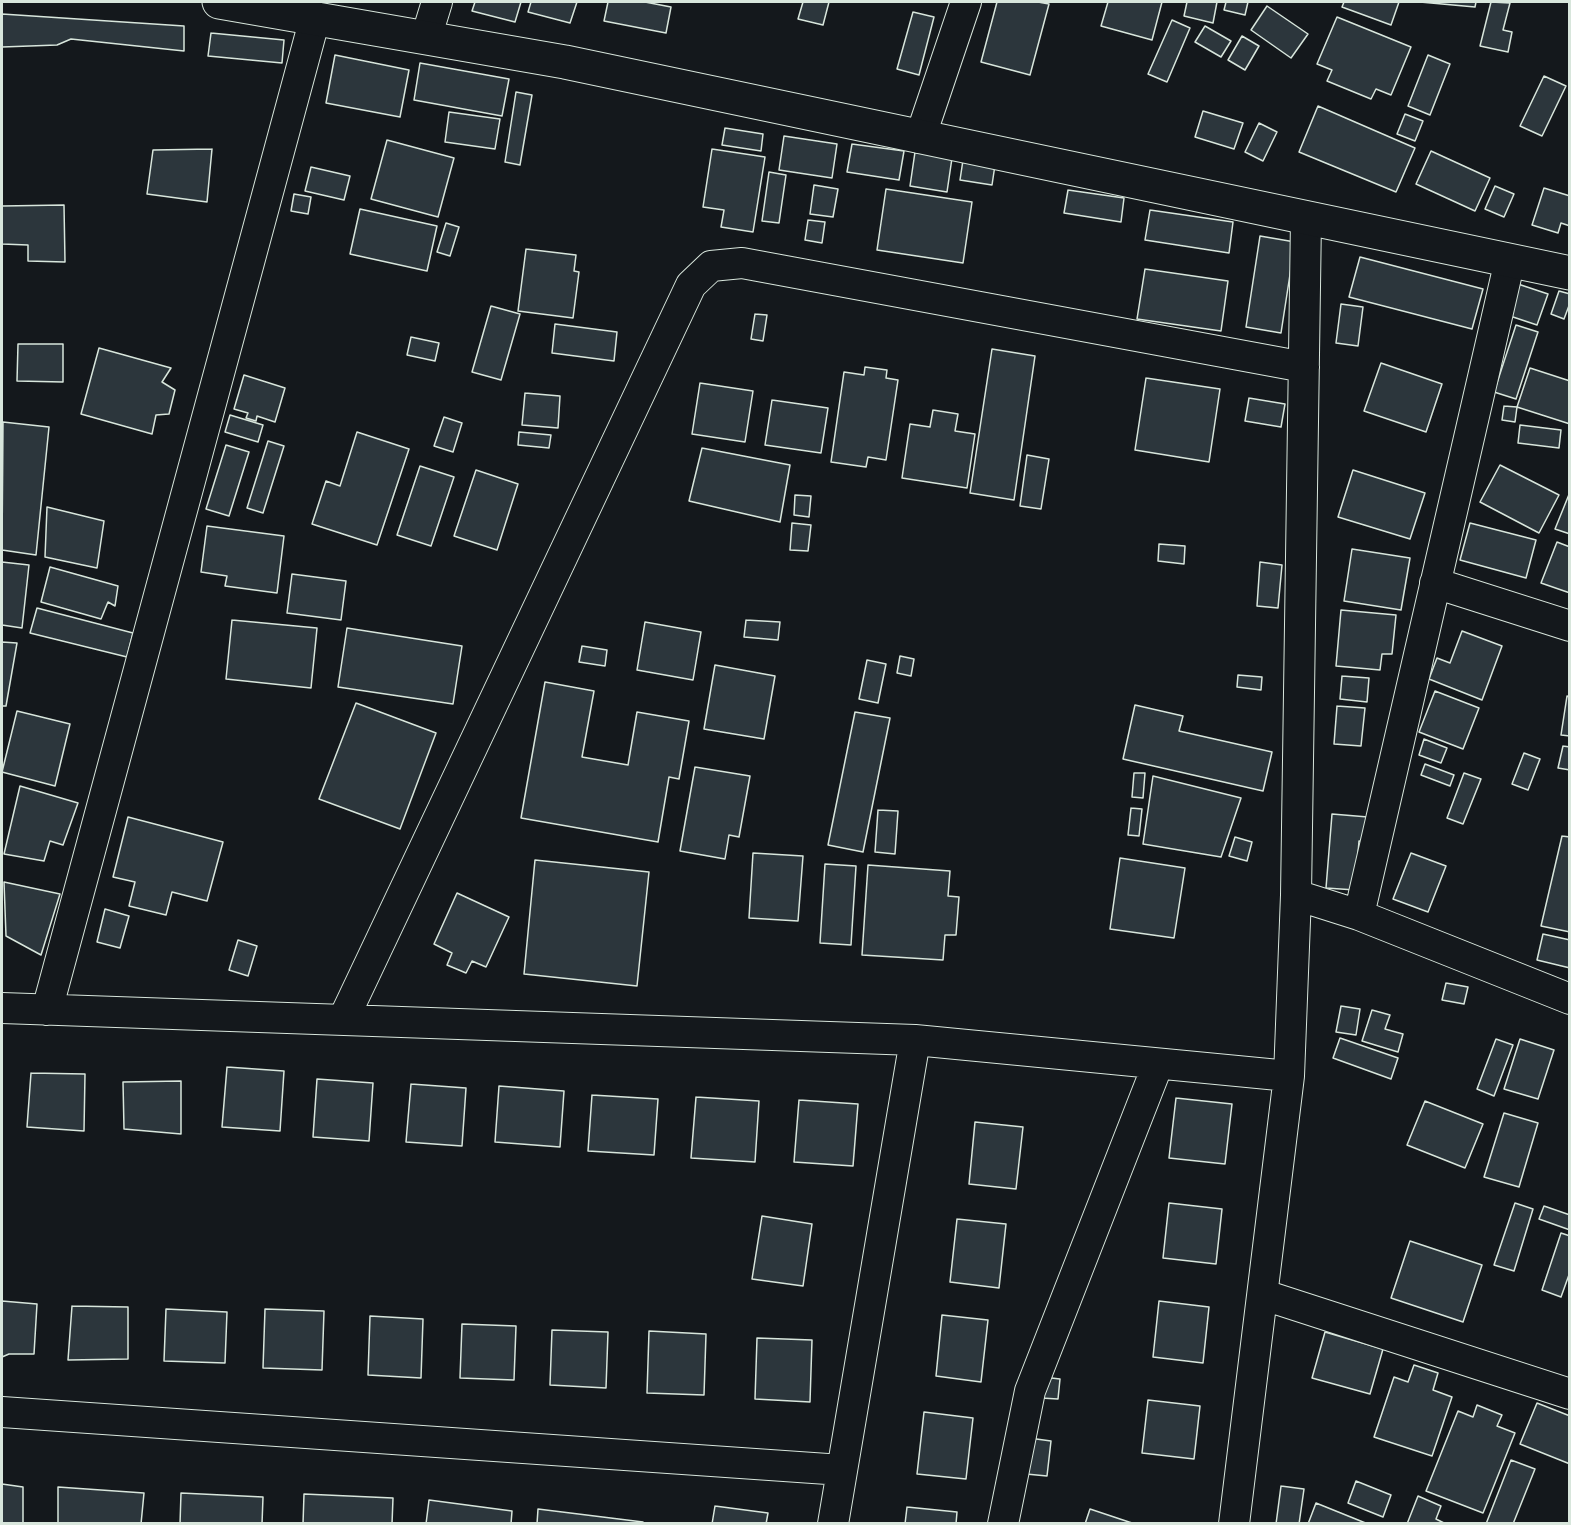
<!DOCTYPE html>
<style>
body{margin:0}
#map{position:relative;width:1571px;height:1525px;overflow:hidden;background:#14181c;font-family:Georgia,serif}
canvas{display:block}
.frame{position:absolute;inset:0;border:3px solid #d8e6dc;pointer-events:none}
</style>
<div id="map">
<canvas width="1571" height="1525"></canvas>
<div class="frame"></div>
</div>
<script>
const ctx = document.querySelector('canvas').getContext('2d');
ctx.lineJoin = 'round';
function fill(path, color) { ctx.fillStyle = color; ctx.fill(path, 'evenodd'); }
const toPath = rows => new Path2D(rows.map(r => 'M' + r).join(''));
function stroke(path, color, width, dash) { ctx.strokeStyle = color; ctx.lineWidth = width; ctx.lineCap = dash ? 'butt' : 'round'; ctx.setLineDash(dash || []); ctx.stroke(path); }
const building = toPath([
 [475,2,521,2,515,22,472,11,475,2],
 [531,2,577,2,570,23,528,12,531,2],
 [608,2,645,2,671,7,666,33,604,21,608,2],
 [803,2,829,2,823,25,798,19,803,2],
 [997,2,1038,2,1049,4,1030,75,981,62,997,2],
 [1108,2,1162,2,1152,40,1101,26,1108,2],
 [1187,2,1217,2,1213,23,1184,16,1187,2],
 [1226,2,1248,2,1245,15,1224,10,1226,2],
 [1344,2,1399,2,1391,25,1342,7,1344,2],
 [1420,2,1476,2,1475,7,1420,2],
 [1491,2,1510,3,1503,30,1512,32,1508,52,1480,46,1491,2],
 [1267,6,1308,34,1291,58,1251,30,1267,6],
 [913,12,934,17,919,75,897,69,913,12],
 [2,14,184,26,184,51,71,39,57,45,2,47,2,14],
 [1337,17,1411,47,1391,95,1376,89,1371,99,1327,81,1332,70,1317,64,1337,17],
 [1172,20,1190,28,1167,82,1148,74,1172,20],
 [1205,26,1231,41,1221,57,1195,42,1205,26],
 [211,33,284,40,282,63,208,56,211,33],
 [1242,36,1259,46,1245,70,1228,60,1242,36],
 [335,55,409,70,400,117,326,103,335,55],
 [1428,55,1450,64,1430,115,1408,106,1428,55],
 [420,63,509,79,502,116,414,100,420,63],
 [1544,76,1566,86,1542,136,1520,126,1544,76],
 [516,92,532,95,520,165,505,162,516,92],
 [1318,106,1415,148,1396,192,1299,152,1318,106],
 [1203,111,1243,123,1234,149,1195,137,1203,111],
 [449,112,500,119,495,149,445,142,449,112],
 [1405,114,1423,121,1415,141,1397,134,1405,114],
 [1259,123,1277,132,1263,161,1245,152,1259,123],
 [725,128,763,134,761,151,722,145,725,128],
 [784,136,837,144,832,178,779,170,784,136],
 [387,140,454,158,438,217,371,199,387,140],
 [852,144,904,151,899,180,847,172,852,144],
 [212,149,207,202,147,194,153,150,212,149],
 [712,149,765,157,753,232,721,227,724,210,703,207,712,149],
 [1431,151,1490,178,1475,211,1416,184,1431,151],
 [915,152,952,158,947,192,910,186,915,152],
 [963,160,995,165,992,185,960,180,963,160],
 [311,167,350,176,344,200,305,191,311,167],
 [769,172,786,175,779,223,762,221,769,172],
 [814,185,838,189,833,217,810,214,814,185],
 [1495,186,1514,194,1504,217,1485,209,1495,186],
 [1544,188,1570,196,1570,226,1561,223,1558,233,1532,225,1544,188],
 [886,189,972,202,963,263,877,250,886,189],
 [1068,190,1124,198,1121,222,1064,213,1068,190],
 [294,194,311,197,308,214,291,211,294,194],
 [64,205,65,262,28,261,28,245,2,244,2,206,64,205],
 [360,209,437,226,427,271,350,254,360,209],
 [1150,210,1233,222,1229,253,1145,240,1150,210],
 [808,220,825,222,822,243,805,240,808,220],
 [446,223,459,227,450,256,437,252,446,223],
 [1260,236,1295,242,1281,333,1246,327,1260,236],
 [526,249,576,255,574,271,579,272,573,318,518,311,526,249],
 [1360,257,1483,289,1472,329,1349,297,1360,257],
 [1145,269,1228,281,1221,331,1137,319,1145,269],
 [1515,283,1548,294,1537,325,1504,314,1515,283],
 [1559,291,1570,294,1570,303,1564,319,1551,314,1559,291],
 [1341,304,1363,307,1358,346,1336,343,1341,304],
 [491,306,520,314,501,380,472,372,491,306],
 [755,314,767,315,763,341,751,339,755,314],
 [555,324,617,332,614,361,552,353,555,324],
 [1516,325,1538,332,1516,399,1494,392,1516,325],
 [411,337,439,343,435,361,407,355,411,337],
 [18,344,63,344,63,382,17,381,18,344],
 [99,348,171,368,162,382,175,390,169,414,156,415,152,434,81,414,99,348],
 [992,349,1035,356,1014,500,970,493,992,349],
 [1381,363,1442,384,1426,432,1364,411,1381,363],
 [865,367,887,370,886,378,898,380,886,460,868,457,866,467,831,462,844,372,864,375,865,367],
 [1530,368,1570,381,1570,424,1517,407,1530,368],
 [244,375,285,388,275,422,257,416,256,421,246,418,248,413,234,409,244,375],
 [1146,378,1220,389,1209,462,1135,450,1146,378],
 [700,383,753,391,745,442,692,434,700,383],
 [525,393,560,396,558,428,522,425,525,393],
 [1249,398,1285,404,1281,427,1245,421,1249,398],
 [772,400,828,408,821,453,765,445,772,400],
 [1504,406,1517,407,1515,422,1502,420,1504,406],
 [933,410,958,414,955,431,975,434,967,488,902,478,910,424,930,427,933,410],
 [230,415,263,425,258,442,225,432,230,415],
 [444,417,462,423,453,452,434,446,444,417],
 [3,422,49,427,36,555,2,550,3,422],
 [1520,425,1561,430,1559,448,1518,443,1520,425],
 [357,432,409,449,377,545,312,524,326,481,340,486,357,432],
 [519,432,551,435,549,448,518,445,519,432],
 [268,441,284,446,263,513,247,508,268,441],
 [226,445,249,452,229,516,206,509,226,445],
 [702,448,790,465,780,522,689,501,702,448],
 [1027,455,1049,459,1041,509,1020,506,1027,455],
 [1500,465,1559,495,1539,533,1480,502,1500,465],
 [420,466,454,477,431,546,397,535,420,466],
 [476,470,518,484,497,550,454,536,476,470],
 [1353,470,1425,493,1410,539,1338,517,1353,470],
 [1570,492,1570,534,1555,529,1570,492],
 [795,495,811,496,809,517,794,515,795,495],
 [47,507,104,521,97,568,45,557,47,507],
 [792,523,811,525,808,551,790,550,792,523],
 [1470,523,1536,540,1526,578,1460,560,1470,523],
 [207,526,284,536,277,593,225,586,227,576,201,572,207,526],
 [1557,542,1570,547,1570,593,1541,583,1557,542],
 [1159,544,1185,546,1184,564,1158,561,1159,544],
 [1352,549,1410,558,1401,610,1344,601,1352,549],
 [2,562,29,565,22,628,2,625,2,562],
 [1260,562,1282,565,1278,608,1257,606,1260,562],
 [50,567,118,586,115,606,108,602,101,619,41,602,50,567],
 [292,574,346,581,341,620,287,613,292,574],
 [37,608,133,633,127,657,30,633,37,608],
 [1341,610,1396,615,1392,654,1382,654,1380,670,1336,666,1341,610],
 [232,620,317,628,311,688,226,679,232,620],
 [746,620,780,622,778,640,744,637,746,620],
 [645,622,701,632,693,680,637,670,645,622],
 [347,628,462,646,453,704,338,687,347,628],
 [1462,631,1502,646,1482,700,1429,679,1437,658,1450,663,1462,631],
 [2,642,17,643,6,706,2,706,2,642],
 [582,646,607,650,605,666,579,662,582,646],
 [900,656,914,659,911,676,897,673,900,656],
 [867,660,886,664,878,703,859,699,867,660],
 [715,665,775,676,764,739,704,729,715,665],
 [1238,675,1262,677,1261,690,1237,687,1238,675],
 [1342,676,1369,678,1367,702,1340,699,1342,676],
 [545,682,594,691,582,757,628,765,637,712,689,721,679,779,669,777,658,842,521,818,545,682],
 [1435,691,1479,708,1463,749,1419,732,1435,691],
 [1567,696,1570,697,1570,736,1561,735,1567,696],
 [356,703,436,733,400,829,319,799,356,703],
 [1135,705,1183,716,1179,731,1272,752,1263,791,1123,759,1135,705],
 [1337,706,1365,708,1361,746,1334,744,1337,706],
 [17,711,70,724,55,786,2,772,17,711],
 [855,712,890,718,863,852,828,845,855,712],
 [1424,739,1447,748,1441,763,1419,755,1424,739],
 [1563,746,1570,747,1570,770,1558,768,1563,746],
 [1524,753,1540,759,1528,790,1512,784,1524,753],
 [1425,764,1454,775,1450,786,1421,775,1425,764],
 [695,767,750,776,739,837,729,835,725,859,680,851,695,767],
 [1134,773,1145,773,1143,798,1132,797,1134,773],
 [1464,773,1481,779,1463,824,1447,818,1464,773],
 [1153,776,1241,798,1221,857,1143,844,1153,776],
 [20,786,78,803,63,845,50,841,44,861,4,854,20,786],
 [1131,808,1142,809,1139,836,1128,835,1131,808],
 [878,810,898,811,895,854,875,852,878,810],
 [1332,814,1368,817,1366,842,1359,841,1355,890,1326,888,1332,814],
 [128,817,223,842,207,901,172,892,166,915,129,906,135,882,113,877,128,817],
 [1562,836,1570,837,1570,932,1541,926,1562,836],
 [1235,837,1252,842,1247,861,1229,856,1235,837],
 [753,853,803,856,798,921,749,918,753,853],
 [1411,853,1446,866,1428,912,1393,899,1411,853],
 [1120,858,1185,868,1174,938,1110,929,1120,858],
 [535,860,649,872,637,986,524,974,535,860],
 [825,864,856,866,851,945,820,943,825,864],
 [868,865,950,871,948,896,959,897,956,935,945,935,943,960,862,955,868,865],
 [4,882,60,894,41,955,6,936,4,882],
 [457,893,509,917,486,967,472,961,466,973,447,965,452,953,434,944,457,893],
 [105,909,129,916,120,948,97,942,105,909],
 [1543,934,1570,940,1570,968,1537,960,1543,934],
 [238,940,257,946,248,976,229,970,238,940],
 [1446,983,1468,987,1464,1004,1442,1000,1446,983],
 [1341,1006,1360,1009,1356,1035,1336,1032,1341,1006],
 [1372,1010,1390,1015,1385,1029,1403,1034,1398,1052,1362,1041,1372,1010],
 [1340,1038,1398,1058,1391,1079,1333,1058,1340,1038],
 [1496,1039,1513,1045,1494,1096,1477,1089,1496,1039],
 [1520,1039,1554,1050,1538,1099,1504,1089,1520,1039],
 [227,1067,284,1071,280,1131,222,1127,227,1067],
 [31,1073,85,1074,84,1131,27,1127,31,1073],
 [317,1079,373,1083,369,1141,313,1137,317,1079],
 [181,1081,181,1134,124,1129,123,1082,181,1081],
 [411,1084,466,1088,462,1146,406,1142,411,1084],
 [499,1086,564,1091,560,1147,495,1142,499,1086],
 [592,1095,658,1099,654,1155,588,1151,592,1095],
 [696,1097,759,1101,755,1162,691,1158,696,1097],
 [1176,1098,1232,1104,1225,1164,1169,1158,1176,1098],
 [799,1100,858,1104,853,1166,794,1162,799,1100],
 [1425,1101,1483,1124,1465,1168,1407,1145,1425,1101],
 [1504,1113,1538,1123,1519,1187,1484,1177,1504,1113],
 [975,1122,1023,1127,1016,1189,969,1184,975,1122],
 [1169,1203,1222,1209,1216,1264,1163,1258,1169,1203],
 [1515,1203,1533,1209,1514,1271,1494,1265,1515,1203],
 [1544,1206,1570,1215,1570,1230,1539,1219,1544,1206],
 [762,1216,812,1224,803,1286,752,1279,762,1216],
 [957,1219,1006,1224,999,1288,950,1282,957,1219],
 [1561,1233,1570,1236,1570,1272,1561,1297,1542,1290,1561,1233],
 [1410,1241,1482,1265,1463,1322,1391,1298,1410,1241],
 [2,1301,37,1304,34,1354,9,1354,2,1357,2,1301],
 [1159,1301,1209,1307,1203,1363,1153,1357,1159,1301],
 [72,1306,128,1307,128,1359,68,1360,72,1306],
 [166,1309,227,1312,225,1363,164,1361,166,1309],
 [265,1309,324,1311,322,1370,263,1368,265,1309],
 [942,1315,988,1320,981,1382,936,1376,942,1315],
 [370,1316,423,1319,421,1378,368,1375,370,1316],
 [462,1324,516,1326,514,1380,460,1378,462,1324],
 [552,1330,608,1332,606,1388,550,1385,552,1330],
 [649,1331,706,1334,704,1395,647,1393,649,1331],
 [1325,1332,1383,1349,1370,1394,1312,1378,1325,1332],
 [757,1338,812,1340,810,1402,755,1399,757,1338],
 [1414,1365,1438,1373,1433,1390,1452,1397,1432,1456,1374,1437,1394,1377,1408,1382,1414,1365],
 [1043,1377,1060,1379,1058,1399,1041,1398,1043,1377],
 [1148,1400,1200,1406,1194,1459,1142,1453,1148,1400],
 [1537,1403,1570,1416,1570,1464,1520,1444,1537,1403],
 [1477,1405,1502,1415,1497,1426,1515,1433,1483,1513,1426,1491,1458,1411,1473,1417,1477,1405],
 [924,1412,973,1418,966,1479,917,1474,924,1412],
 [1029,1438,1051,1441,1047,1476,1026,1474,1029,1438],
 [1511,1460,1535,1469,1513,1524,1486,1524,1511,1460],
 [1356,1481,1391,1495,1383,1517,1348,1503,1356,1481],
 [2,1484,23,1487,23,1524,2,1524,2,1484],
 [1281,1486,1304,1489,1299,1524,1276,1524,1281,1486],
 [58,1487,144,1493,141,1524,58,1524,58,1487],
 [181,1493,263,1497,262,1524,180,1524,181,1493],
 [304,1494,393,1498,392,1524,303,1524,304,1494],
 [1418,1496,1441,1506,1436,1519,1446,1524,1407,1524,1418,1496],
 [429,1500,512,1511,511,1524,426,1524,429,1500],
 [1316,1503,1368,1524,1308,1524,1316,1503],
 [715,1506,768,1513,766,1524,712,1524,715,1506],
 [907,1507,957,1512,956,1524,905,1524,907,1507],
 [538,1509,643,1522,643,1524,537,1524,538,1509],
 [1090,1509,1135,1524,1085,1524,1090,1509]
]);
fill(building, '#2c363c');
stroke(building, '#d8e6dc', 1.5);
const minor = toPath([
 [426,38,437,2],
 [920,138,966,2],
 [1435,583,1570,626],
 [1296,895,1359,915,1570,999],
 [1359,915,1510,260],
 [2,1008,915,1040,1289,1076],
 [47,1010,315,18],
 [343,1020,691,285,711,266,742,263,1304,367],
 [1264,1295,1570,1394],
 [2,1412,842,1470],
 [833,1524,915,1040],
 [1003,1524,1030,1391,1158,1064],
 [1234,1524,1289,1076,1296,895,1306,219]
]);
const tertiary = toPath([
 [219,2,565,62,1570,273]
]);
stroke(minor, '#d8e6dc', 32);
stroke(tertiary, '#d8e6dc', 35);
stroke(minor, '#14181c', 30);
stroke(tertiary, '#14181c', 33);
</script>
